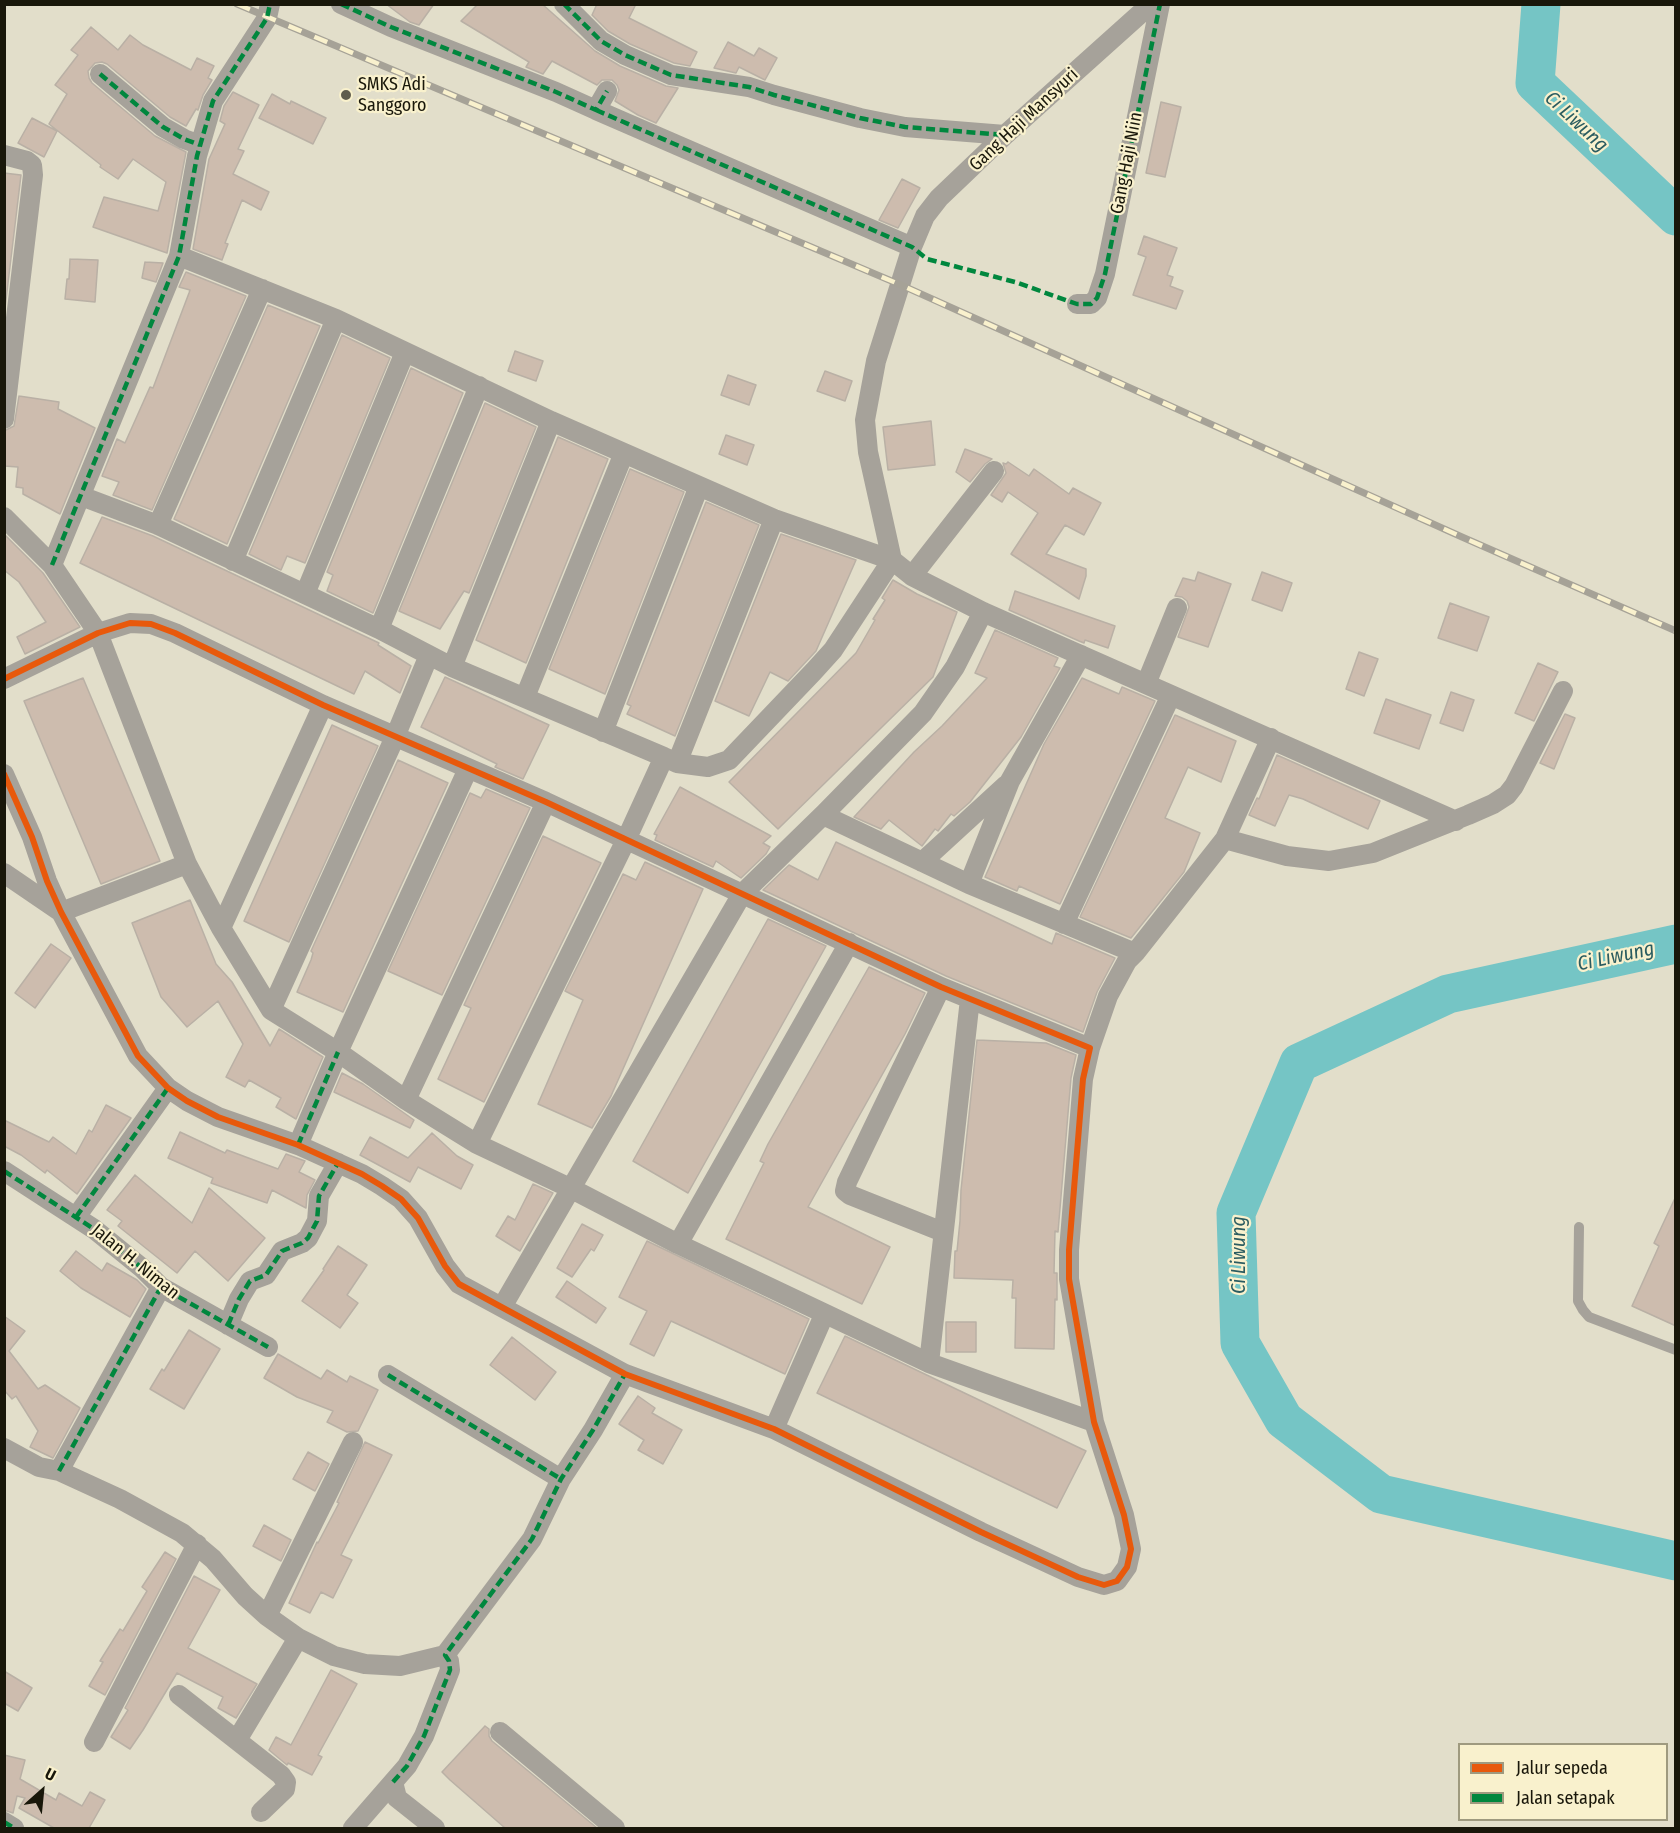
<!DOCTYPE html>
<style>
body{margin:0}
#map{position:relative;width:1680px;height:1833px;overflow:hidden;background:#e2deca;font-family:"Fira Sans Condensed",sans-serif}
canvas{display:block}
.frame{position:absolute;inset:0;border:6px solid #19170a;pointer-events:none}
.legend{position:absolute;left:1458px;top:1743px;width:210px;height:78px;box-sizing:border-box;background:#f9f1cd;border:2px solid #9f9a7f;margin:0;padding:8px 10px;list-style:none;font-size:18px;color:#19170a}
.legend li{display:flex;align-items:center;gap:12px;height:30px}
.legend b{width:30px;border:2px solid #9f9a7f}
.north{position:absolute;left:12px;top:1761px;width:60px;height:60px;-webkit-text-stroke:4px #f9f1cd;paint-order:stroke;rotate:27deg;font-size:16px;font-weight:700;line-height:24px;text-align:center;color:#19170a}
.north::after{content:'';display:block;margin:auto;width:21px;height:27px;background:#19170a;clip-path:polygon(50% 0,100% 100%,50% 72%,0 100%)}
</style>
<div id="map">
<canvas width="1680" height="1833"></canvas>
<div class="frame"></div>
<ul class="legend">
<li><b style="height:8px;background:#e8590c"></b>Jalur sepeda</li>
<li><b style="height:8px;background:#00873e"></b>Jalan setapak</li>
</ul>
<div class="north">U</div>
</div>
<script>
const ctx = document.querySelector('canvas').getContext('2d');
ctx.lineJoin = 'round';
const toPath = rows => new Path2D(rows.map(r => 'M' + r).join(''));
function stroke(path, color, width, dash) { ctx.strokeStyle = color; ctx.lineWidth = width; ctx.lineCap = dash ? 'butt' : 'round'; ctx.setLineDash(dash || []); ctx.stroke(path); }
function fill(path, color) { ctx.fillStyle = color; ctx.fill(path, 'evenodd'); }
function drawText(font, color, halo, rows, align = 'center') {
  ctx.font = font + ' "Fira Sans Condensed",sans-serif'; ctx.lineWidth = 4.5; ctx.setLineDash([]); ctx.textBaseline = 'middle'; ctx.strokeStyle = halo; ctx.fillStyle = color; for (const [text, x, y, turn = 0] of rows) {
    ctx.save(); ctx.translate(x, y); ctx.rotate((+turn || 0) * Math.PI / 180); ctx.textAlign = isNaN(turn) ? turn : align; if (halo) ctx.strokeText(text, 0, 0); ctx.fillText(text, 0, 0); ctx.restore();
  }
}
stroke(toPath([
 [1541,4,1535,83,1676,216],
 [1676,944,1448,994,1299,1063,1236,1213,1240,1343,1284,1420,1381,1494,1676,1561]
]), '#75c5c5', 39);
const building = toPath([
 [386,4,434,4,419,25,410,22,386,4],
 [478,4,542,4,595,51,620,66,666,86,678,88,656,123,638,115,615,101,619,90,617,85,612,80,602,80,597,85,552,61,543,74,526,67,529,62,461,21,478,4],
 [597,4,636,4,629,18,697,52,690,66,674,63,630,44,608,31,592,15,597,4],
 [91,27,118,50,130,35,143,45,191,70,197,58,214,66,208,78,212,80,203,95,198,110,196,109,186,126,170,117,107,64,102,62,95,63,88,71,89,78,92,83,155,136,186,152,167,253,93,227,104,197,158,211,166,182,133,159,118,179,100,167,101,165,49,124,67,94,55,85,78,55,71,50,91,27],
 [728,42,754,56,759,48,777,58,765,80,739,67,736,73,714,68,728,42],
 [233,92,259,105,238,149,244,151,233,174,269,192,261,210,242,200,225,243,228,244,222,260,193,249,209,159,225,124,220,121,224,106,233,92],
 [272,94,290,104,291,101,326,118,313,144,259,118,272,94],
 [1161,102,1181,107,1165,177,1146,173,1161,102],
 [32,118,57,131,44,157,18,143,32,118],
 [4,173,21,175,5,308,4,308,4,173],
 [902,179,920,188,898,228,879,220,902,179],
 [1144,236,1177,248,1167,275,1173,277,1170,286,1183,291,1176,309,1133,295,1146,257,1138,254,1144,236],
 [70,259,98,260,95,302,65,299,67,279,69,279,70,259],
 [145,262,163,263,156,282,142,278,145,262],
 [186,272,246,296,152,510,113,495,119,482,102,476,117,439,125,443,150,387,153,388,189,293,190,290,179,287,186,272],
 [268,305,320,326,227,544,174,519,268,305],
 [342,335,390,358,305,563,287,556,281,570,249,554,342,335],
 [515,351,543,361,536,381,508,371,515,351],
 [411,368,463,393,373,613,327,591,333,575,327,572,411,368],
 [825,371,852,381,845,401,817,391,825,371],
 [728,375,756,385,749,405,721,395,728,375],
 [19,396,59,402,58,409,95,428,60,514,23,494,23,488,16,487,18,467,4,466,4,431,14,426,19,396],
 [485,403,536,427,469,593,464,591,440,629,399,611,485,403],
 [931,421,935,465,888,470,883,427,931,421],
 [726,435,754,445,747,465,719,454,726,435],
 [558,437,608,459,526,663,476,640,558,437],
 [965,449,992,459,985,464,970,482,956,472,965,449],
 [1008,462,1029,476,1034,469,1069,494,1073,488,1101,503,1084,535,1065,525,1046,554,1086,569,1086,576,1079,599,1011,554,1038,513,1008,492,1002,502,991,495,1006,473,1003,463,1006,464,1008,462],
 [630,469,684,492,605,694,549,669,630,469],
 [706,502,759,525,675,736,627,714,631,706,627,704,706,502],
 [102,517,153,536,379,643,378,645,411,666,400,693,365,671,354,694,80,563,102,517],
 [4,534,43,573,80,627,25,654,17,637,46,622,19,582,4,570,4,534],
 [781,534,856,560,816,651,788,681,770,672,749,716,715,701,781,534],
 [1198,572,1231,584,1208,647,1178,637,1189,607,1187,601,1182,597,1175,596,1183,578,1195,581,1198,572],
 [1262,572,1292,583,1282,611,1252,600,1262,572],
 [893,580,917,594,957,612,933,677,778,829,729,782,856,653,875,620,873,619,885,600,882,598,893,580],
 [1015,591,1115,626,1108,648,1085,640,1084,643,1079,641,1009,610,1015,591],
 [1450,603,1489,617,1477,651,1438,638,1450,603],
 [995,630,1058,658,1054,666,1060,668,1021,737,970,802,954,816,951,814,938,831,935,829,922,846,889,820,881,829,854,817,914,752,942,726,987,678,975,673,995,630],
 [1359,652,1378,659,1364,696,1346,689,1359,652],
 [1538,663,1558,672,1534,721,1515,713,1538,663],
 [445,677,549,725,523,779,495,767,497,764,421,727,445,677],
 [83,678,160,861,101,884,24,701,83,678],
 [1082,678,1119,694,1122,687,1155,701,1060,904,1019,886,1017,891,985,877,1044,744,1082,678],
 [1451,692,1474,700,1463,731,1440,723,1451,692],
 [1386,699,1431,715,1419,749,1374,733,1386,699],
 [1565,714,1575,718,1554,769,1540,763,1565,714],
 [1175,715,1236,741,1221,782,1188,767,1165,818,1200,833,1184,872,1131,938,1080,917,1175,715],
 [332,725,378,746,289,942,244,921,332,725],
 [1277,755,1380,801,1368,829,1303,799,1289,795,1275,826,1249,815,1257,798,1259,799,1277,755],
 [398,760,448,783,343,1012,297,992,311,960,313,953,311,951,398,760],
 [680,787,771,836,763,843,770,847,766,854,741,878,716,861,713,867,655,840,657,835,654,834,680,787],
 [486,789,530,808,442,995,388,971,470,793,481,798,486,789],
 [543,836,601,863,484,1102,438,1079,471,1008,464,1005,543,836],
 [836,842,1052,944,1056,933,1115,958,1097,992,1083,1032,946,976,763,890,789,865,818,880,836,842],
 [645,862,703,889,611,1096,592,1128,538,1104,583,1000,565,991,623,874,636,880,645,862],
 [190,900,216,964,232,982,270,1046,279,1029,323,1057,296,1119,276,1107,281,1098,249,1080,245,1087,226,1077,243,1044,218,1001,187,1027,161,997,132,923,190,900],
 [768,919,826,946,688,1193,633,1161,768,919],
 [51,944,71,958,35,1008,15,993,51,944],
 [869,967,925,993,905,1034,808,1207,890,1247,862,1304,726,1239,764,1163,760,1161,768,1144,869,967],
 [977,1040,1046,1043,1076,1055,1071,1078,1058,1232,1055,1231,1054,1273,1057,1273,1057,1300,1055,1299,1054,1349,1015,1348,1016,1298,1012,1298,1013,1280,954,1278,955,1251,957,1251,960,1221,961,1190,977,1040],
 [342,1073,363,1084,414,1120,410,1128,334,1092,342,1073],
 [106,1105,131,1118,77,1194,47,1170,45,1173,21,1155,4,1146,4,1120,49,1142,53,1137,76,1154,89,1130,92,1132,106,1105],
 [180,1132,225,1153,227,1150,278,1169,286,1154,305,1161,299,1172,315,1180,307,1195,306,1208,272,1190,267,1203,211,1183,213,1178,168,1158,180,1132],
 [432,1133,457,1156,473,1165,461,1189,418,1167,410,1182,360,1155,370,1137,408,1158,432,1133],
 [135,1175,192,1223,209,1188,265,1238,228,1281,195,1251,177,1273,118,1226,122,1221,107,1210,135,1175],
 [533,1184,553,1193,520,1251,496,1236,508,1216,515,1220,533,1184],
 [1676,1196,1676,1326,1632,1306,1659,1246,1654,1243,1676,1196],
 [582,1224,603,1235,594,1251,591,1249,572,1277,557,1268,582,1224],
 [647,1241,809,1319,785,1374,671,1321,654,1356,630,1344,647,1311,619,1297,647,1241],
 [338,1246,367,1265,347,1295,358,1303,340,1328,302,1301,324,1270,323,1269,338,1246],
 [76,1251,102,1271,107,1263,137,1280,146,1289,130,1317,81,1288,60,1271,76,1251],
 [567,1281,606,1308,596,1323,556,1297,567,1281],
 [4,1316,25,1331,9,1351,38,1389,45,1385,80,1408,53,1458,30,1447,38,1431,16,1396,12,1399,4,1390,4,1316],
 [946,1322,976,1322,976,1352,946,1352,946,1322],
 [189,1330,220,1349,184,1409,150,1389,162,1369,164,1371,189,1330],
 [845,1336,1086,1451,1057,1508,817,1393,845,1336],
 [512,1337,556,1372,535,1400,490,1365,512,1337],
 [278,1354,321,1379,327,1370,347,1382,350,1376,378,1390,358,1431,347,1432,327,1422,333,1411,297,1397,264,1378,278,1354],
 [638,1396,655,1408,652,1413,682,1430,663,1464,638,1450,644,1440,619,1424,638,1396],
 [365,1442,392,1455,341,1555,352,1560,333,1598,321,1592,310,1613,289,1603,317,1542,318,1543,339,1503,337,1502,365,1442],
 [308,1452,329,1464,315,1491,293,1479,308,1452],
 [264,1525,291,1540,281,1561,253,1546,264,1525],
 [165,1552,176,1559,105,1695,89,1686,103,1662,100,1661,120,1629,123,1631,147,1591,142,1587,165,1552],
 [194,1576,220,1590,188,1648,257,1684,236,1718,218,1708,223,1697,177,1673,143,1730,130,1749,111,1737,128,1710,125,1708,194,1576],
 [331,1670,357,1684,318,1755,322,1757,312,1775,288,1763,287,1765,269,1750,276,1737,291,1745,331,1670],
 [4,1671,32,1688,18,1711,4,1703,4,1671],
 [485,1726,489,1729,489,1736,492,1741,597,1828,505,1828,450,1780,442,1772,485,1726],
 [4,1755,25,1760,20,1779,56,1800,59,1793,82,1806,90,1792,105,1800,89,1828,54,1828,19,1808,25,1798,17,1796,13,1813,4,1810,4,1755]
]);
fill(building, '#cdbcae');
stroke(building, '#b9b0a5', 1.5);
stroke(toPath([
 [1579,1227,1578,1301,1583,1310,1589,1317,1676,1350]
]), '#a6a29a', 10);
stroke(toPath([
 [341,4,391,27,556,92,596,110,607,91],
 [564,4,601,41,625,55,671,75,749,87,774,95,860,118,905,127,1005,135],
 [100,74,163,127,184,139,200,145],
 [596,110,912,247],
 [4,155,27,161,32,165,33,175,4,419],
 [179,256,336,319,551,421,774,519,892,560,912,576,983,612,1456,821],
 [1077,304,1091,304,1097,298,1105,274,1160,4],
 [81,496,158,525,379,629,452,667,664,757,677,763,708,767,729,760,814,671,833,650,892,560,868,452,865,420,876,361,912,247,925,216,939,198,1005,135,1151,4],
 [4,517,52,565,98,633,187,864,221,928,271,1010,338,1052,406,1100,477,1144,572,1189,678,1244,929,1363,1094,1422],
 [158,525,262,289],
 [233,561,336,319],
 [52,565,179,256,197,156,213,101,267,18,270,4],
 [912,576,994,471],
 [305,594,405,352],
 [379,629,479,386],
 [452,667,551,421],
 [4,679,98,633,130,623,151,624,175,633,323,705,546,802,941,987,1090,1048,1083,1079,1069,1250,1069,1279,1094,1422,1124,1515,1131,1549,1127,1567,1117,1581,1104,1585,1078,1577,981,1532,774,1429,625,1374,459,1284,445,1266,418,1218,401,1199,382,1186,362,1174,298,1145,218,1117,187,1101,168,1088,138,1056,61,912,47,881,32,837,4,774],
 [1146,684,1177,608],
 [525,697,624,453],
 [603,732,699,486],
 [677,763,774,519],
 [823,815,969,884,1135,953,1127,961,1108,996,1090,1048],
 [1225,839,1287,856,1329,861,1373,853,1468,815,1493,804,1507,795,1514,786,1563,691],
 [922,862,1006,785],
 [4,873,61,912,187,864],
 [969,884,1010,781,1081,655],
 [1064,924,1171,695],
 [221,928,323,705],
 [1135,953,1225,839,1271,738],
 [941,987,847,1182,845,1191,850,1195,943,1232],
 [271,1010,395,737,429,655],
 [406,1100,546,802],
 [477,1144,626,840,664,757],
 [298,1145,338,1052,468,769],
 [4,1171,94,1229,142,1268,161,1287,268,1347],
 [76,1217,168,1088],
 [678,1244,849,943],
 [502,1307,742,894,823,815,923,713,955,667,983,612],
 [228,1325,239,1299,250,1281,266,1275,282,1251,302,1243,308,1238,317,1221,319,1196,338,1163],
 [929,1363,970,999],
 [388,1375,561,1479],
 [774,1429,824,1315],
 [4,1448,39,1467,59,1471,120,1499,182,1533,213,1559,245,1596,267,1616,298,1638,334,1656,365,1664,400,1666,445,1655],
 [59,1471,161,1287],
 [267,1616,353,1442],
 [179,1695,281,1775,286,1782,285,1789,261,1812],
 [500,1732,615,1828],
 [237,1740,298,1638],
 [94,1742,197,1544],
 [393,1782,397,1798,435,1828],
 [4,1822,14,1828],
 [353,1828,407,1766,424,1736,450,1670,449,1661,445,1655,532,1539,561,1479,593,1430,625,1374]
]), '#a6a29a', 20);
const rail = toPath([
 [237,4,901,285,1462,537,1676,631]
]);
stroke(rail, '#a6a297', 7);
stroke(rail, '#f9f1cd', 4.5, [14]);
stroke(toPath([
 [341,4,391,27,556,92,596,110,607,91],
 [564,4,601,41,625,55,671,75,749,87,774,95,860,118,905,127,1005,135],
 [100,74,163,127,184,139,200,145],
 [596,110,912,247,927,259,1015,282,1077,304,1091,304,1097,298,1105,274,1160,4],
 [52,565,179,256,197,156,213,101,267,18,270,4],
 [298,1145,338,1052],
 [4,1171,94,1229,142,1268,161,1287,268,1347],
 [76,1217,168,1088],
 [228,1325,239,1299,250,1281,266,1275,282,1251,302,1243,308,1238,317,1221,319,1196,338,1163],
 [388,1375,561,1479],
 [59,1471,161,1287],
 [393,1782,407,1766,424,1736,450,1670,449,1661,445,1655,532,1539,561,1479,593,1430,625,1374],
 [4,1822,14,1828]
]), '#00873e', 4.5, [9, 4.5]);
stroke(toPath([
 [4,679,98,633,130,623,151,624,175,633,323,705,546,802,941,987,1090,1048,1083,1079,1069,1250,1069,1279,1094,1422,1124,1515,1131,1549,1127,1567,1117,1581,1104,1585,1078,1577,981,1532,774,1429,625,1374,459,1284,445,1266,418,1218,401,1199,382,1186,362,1174,298,1145,218,1117,187,1101,168,1088,138,1056,61,912,47,881,32,837,4,774]
]), '#e8590c', 6);
for (const [x, y, r, color] of [
 [346,95,6,"#5f5d4d"]
]) { const dot = new Path2D(); dot.arc(x, y, r, 0, 2 * Math.PI); ctx.fillStyle = color; ctx.fill(dot); stroke(dot, '#f9f1cd', 2); }
drawText('18px', '#19170a', '#f9f1cd', [
 ["SMKS Adi",358,85],
 ["Sanggoro",358,106]
], 'left');
drawText('18px', '#19170a', '#f9f1cd', [
 ["Gang Haji Mansyuri",1024,120,-43],
 ["Gang Haji Niin",1127,163,-79],
 ["Jalan H. Niman",135,1262,39]
]);
drawText('italic 20px', '#2b5c60', '#f9f1cd', [
 ["Ci Liwung",1576,122,43],
 ["Ci Liwung",1616,957,-12],
 ["Ci Liwung",1239,1255,-90]
]);
</script>
